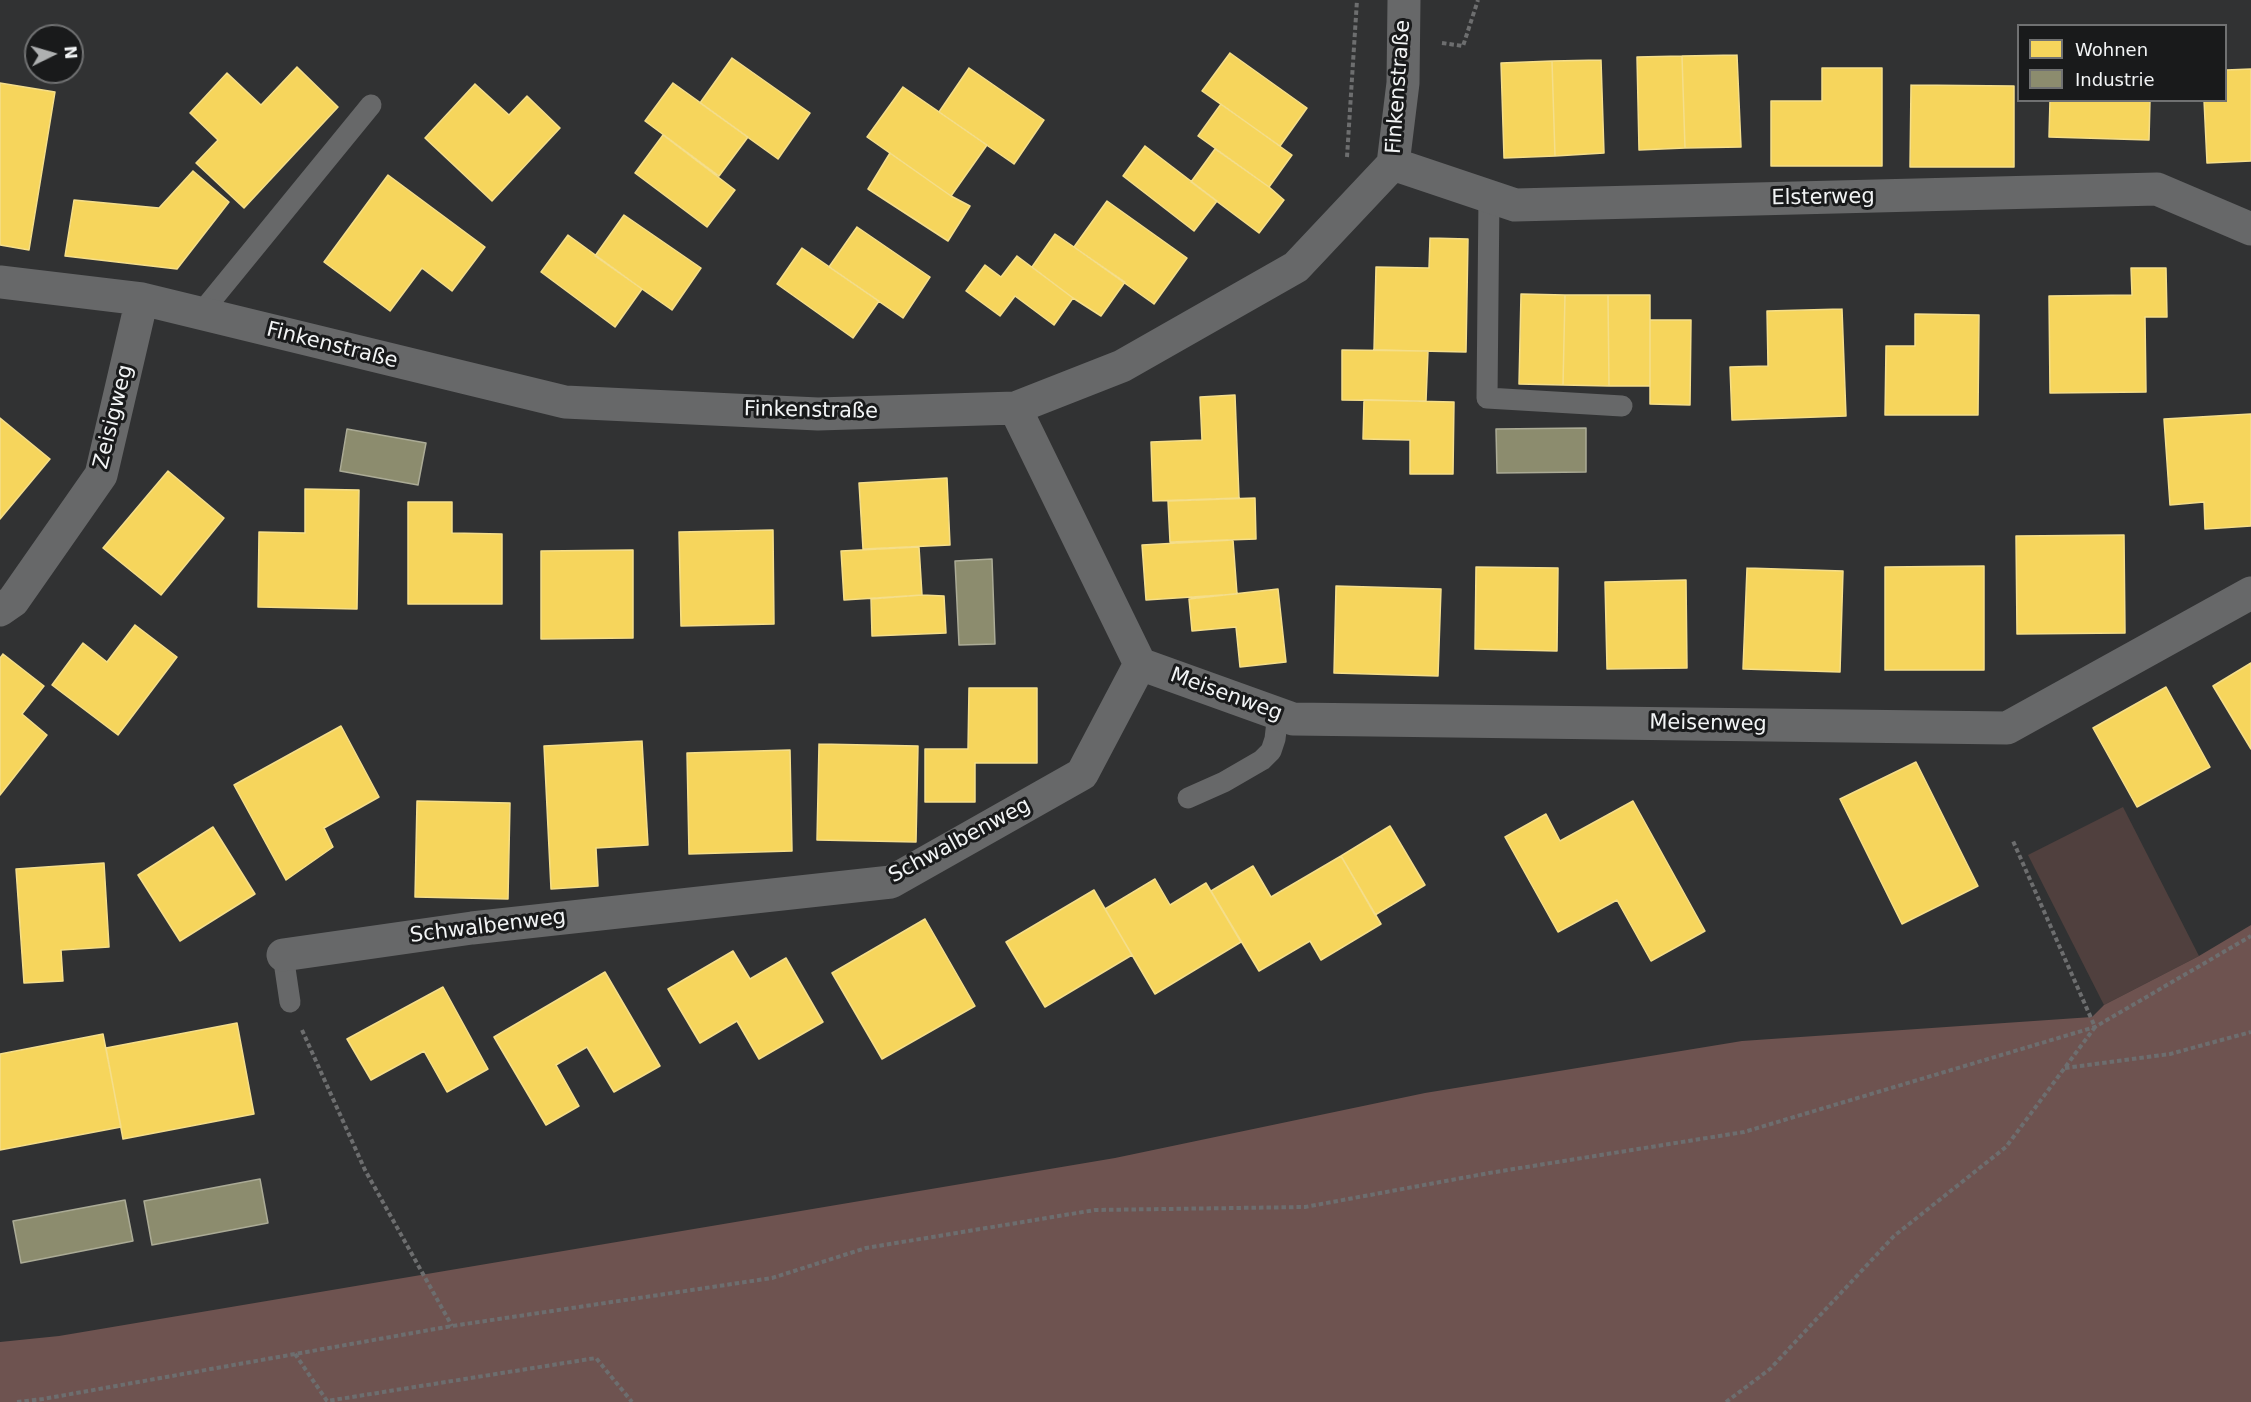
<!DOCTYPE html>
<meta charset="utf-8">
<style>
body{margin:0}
#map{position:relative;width:2251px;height:1402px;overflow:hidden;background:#313233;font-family:"DejaVu Sans",sans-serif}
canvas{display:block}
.legend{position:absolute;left:2017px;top:24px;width:210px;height:78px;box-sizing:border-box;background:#191a1b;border:2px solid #707172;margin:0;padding:8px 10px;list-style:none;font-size:18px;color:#f2f4f5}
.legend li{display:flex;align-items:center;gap:12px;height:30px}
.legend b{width:30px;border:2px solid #707172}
.north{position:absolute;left:24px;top:24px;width:60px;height:60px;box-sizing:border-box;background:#191a1b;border:2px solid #707172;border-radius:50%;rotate:85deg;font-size:16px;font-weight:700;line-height:24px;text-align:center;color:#f2f4f5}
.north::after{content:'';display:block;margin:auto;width:21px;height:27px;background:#aeb0b1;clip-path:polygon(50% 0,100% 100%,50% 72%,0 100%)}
</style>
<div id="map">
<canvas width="2251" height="1402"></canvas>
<ul class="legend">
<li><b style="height:16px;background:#f6d55c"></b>Wohnen</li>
<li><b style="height:16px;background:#8c8c6e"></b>Industrie</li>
</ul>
<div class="north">N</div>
</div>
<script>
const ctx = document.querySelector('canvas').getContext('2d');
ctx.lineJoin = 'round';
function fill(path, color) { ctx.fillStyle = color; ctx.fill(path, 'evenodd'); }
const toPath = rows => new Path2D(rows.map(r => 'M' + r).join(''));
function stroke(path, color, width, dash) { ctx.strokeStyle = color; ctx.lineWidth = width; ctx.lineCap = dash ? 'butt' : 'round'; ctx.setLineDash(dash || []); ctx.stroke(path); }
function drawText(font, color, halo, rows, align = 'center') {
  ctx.font = font + ' "DejaVu Sans",sans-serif'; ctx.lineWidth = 6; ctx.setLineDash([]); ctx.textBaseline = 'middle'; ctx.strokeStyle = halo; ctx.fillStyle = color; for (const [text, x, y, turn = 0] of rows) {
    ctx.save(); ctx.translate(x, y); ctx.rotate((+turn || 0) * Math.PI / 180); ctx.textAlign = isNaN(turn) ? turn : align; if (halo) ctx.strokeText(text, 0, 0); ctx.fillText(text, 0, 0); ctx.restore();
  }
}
fill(toPath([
 [2123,807,2199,956,2104,1005,2028,855]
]), '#50403e');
fill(toPath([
 [2251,925,2251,1402,0,1402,0,1342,59,1336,1115,1158,1425,1093,1742,1041,2092,1017,2104,1005,2199,956]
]), '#6e5350');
const homes = toPath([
 [1230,53,1307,108,1280,146,1202,91,1230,53],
 [1737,55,1741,147,1685,148,1682,56,1737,55],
 [1682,56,1685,148,1639,150,1637,57,1682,56],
 [732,58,810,113,778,159,700,103,732,58],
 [1601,60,1604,153,1555,156,1552,61,1601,60],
 [1552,61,1555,156,1504,158,1501,63,1552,61],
 [297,67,338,107,244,208,196,163,218,140,190,113,227,73,261,105,297,67],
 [969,68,1044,120,1014,164,939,112,969,68],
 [1822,68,1882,68,1882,166,1771,166,1771,101,1822,101,1822,68],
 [2251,69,2251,161,2207,163,2204,100,2226,100,2226,70,2251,69],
 [0,83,55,92,29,250,0,245,0,83],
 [673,83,748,137,719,176,645,121,673,83],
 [475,84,509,115,527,96,560,128,492,201,425,138,475,84],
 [1911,85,2014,86,2014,167,1910,167,1911,85],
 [903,87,987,145,951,196,867,137,903,87],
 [2050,100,2150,100,2149,140,2049,137,2050,100],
 [1221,104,1292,155,1269,187,1198,136,1221,104],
 [663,135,735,190,707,227,635,173,663,135],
 [1145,146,1217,201,1194,231,1123,176,1145,146],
 [1215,149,1269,187,1284,200,1259,233,1191,182,1215,149],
 [890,153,951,196,970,206,948,241,868,189,890,153],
 [193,171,229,202,177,269,65,256,74,200,159,208,193,171],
 [388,175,485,247,452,291,422,268,390,311,324,262,388,175],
 [1107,201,1187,258,1154,304,1074,247,1107,201],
 [624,215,701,268,672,310,595,256,624,215],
 [857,227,930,277,903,318,829,267,857,227],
 [1055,234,1125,282,1101,316,1073,298,1032,267,1055,234],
 [568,235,642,289,615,327,541,272,568,235],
 [1430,238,1468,239,1466,352,1374,350,1376,267,1429,268,1430,238],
 [802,248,879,301,853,338,777,284,802,248],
 [1017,256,1073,298,1054,325,1015,296,1000,316,966,291,985,265,1001,277,1017,256],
 [2131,268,2166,268,2167,317,2145,317,2146,392,2050,393,2049,296,2132,295,2131,268],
 [1521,294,1565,295,1563,385,1519,384,1521,294],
 [1565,295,1608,295,1609,386,1563,385,1565,295],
 [1608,295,1650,295,1650,386,1609,386,1608,295],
 [1842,309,1846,416,1732,420,1730,367,1768,366,1767,311,1842,309],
 [1915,314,1979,315,1978,415,1885,415,1886,346,1915,346,1915,314],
 [1650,320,1691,320,1690,405,1650,404,1650,320],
 [1342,350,1428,351,1426,401,1342,400,1342,350],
 [1235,395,1239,498,1153,501,1151,442,1202,440,1200,397,1235,395],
 [1364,400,1454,402,1453,474,1410,474,1410,440,1363,439,1364,400],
 [2251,414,2251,526,2205,529,2204,502,2170,505,2164,419,2251,414],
 [0,418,50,459,0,519,0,418],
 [168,471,224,518,161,595,103,548,168,471],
 [947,478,950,545,863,549,859,483,947,478],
 [305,489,359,490,357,609,258,607,259,532,305,533,305,489],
 [1255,498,1256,539,1170,542,1168,501,1255,498],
 [408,502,452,502,452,533,502,534,502,604,408,604,408,502],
 [773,530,774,624,681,626,679,532,773,530],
 [2124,535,2125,633,2017,634,2016,536,2124,535],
 [1233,540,1237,594,1146,600,1142,545,1233,540],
 [919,547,922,595,844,600,841,551,919,547],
 [633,550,633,638,541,639,541,551,633,550],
 [1984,566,1984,670,1885,670,1885,567,1984,566],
 [1476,567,1558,568,1557,651,1475,649,1476,567],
 [1747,568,1843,571,1840,672,1743,669,1747,568],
 [1686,580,1687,668,1607,669,1605,582,1686,580],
 [1336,586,1441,589,1438,676,1334,673,1336,586],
 [1278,589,1286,662,1240,667,1236,627,1192,631,1189,599,1278,589],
 [922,595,944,596,946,633,872,636,871,599,922,595],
 [135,625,177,657,118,735,52,685,83,643,107,662,135,625],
 [3,654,44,686,22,714,47,735,0,795,0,658,3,654],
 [2251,663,2251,749,2213,686,2251,663],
 [2166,687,2210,767,2137,807,2093,728,2166,687],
 [969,688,1037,688,1037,763,975,763,975,802,925,802,925,749,968,749,969,688],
 [341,726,379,797,324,828,333,847,286,880,234,785,341,726],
 [642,741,648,845,596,848,598,886,551,889,544,746,642,741],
 [819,744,918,746,916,842,817,840,819,744],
 [790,750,792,851,689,854,687,753,790,750],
 [1916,762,1978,886,1902,924,1840,799,1916,762],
 [417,801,510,803,508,899,415,897,417,801],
 [1633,801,1705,931,1651,961,1617,900,1558,932,1505,837,1546,814,1560,841,1633,801],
 [1390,826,1425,885,1375,915,1341,856,1390,826],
 [213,827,255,894,180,941,138,875,213,827],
 [1341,856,1381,924,1321,960,1310,941,1259,971,1211,891,1253,866,1271,897,1341,856],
 [104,863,109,947,61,950,63,981,24,983,16,869,104,863],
 [1155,879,1170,905,1206,883,1241,942,1155,994,1105,909,1155,879],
 [1094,890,1132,955,1045,1007,1006,942,1094,890],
 [925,919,975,1006,882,1059,832,973,925,919],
 [733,951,750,979,786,958,823,1022,759,1059,737,1021,700,1043,668,989,733,951],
 [605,972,660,1066,614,1092,587,1047,556,1065,579,1106,546,1125,494,1037,605,972],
 [443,987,488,1069,447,1092,424,1051,371,1080,347,1039,443,987],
 [237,1023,254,1114,123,1139,106,1048,237,1023],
 [103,1034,121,1127,0,1150,0,1054,103,1034]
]);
fill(homes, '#f6d55c');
stroke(homes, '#f5de8a', 1.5);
const industry = toPath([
 [1586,428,1586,472,1497,473,1496,429,1586,428],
 [347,429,426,443,418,485,340,471,347,429],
 [992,559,995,644,959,645,955,561,992,559],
 [260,1179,268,1223,152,1245,144,1201,260,1179],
 [125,1200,133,1241,21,1263,13,1221,125,1200]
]);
fill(industry, '#8c8c6e');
stroke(industry, '#abab96', 1.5);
stroke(toPath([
 [1442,43,1463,46,1478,0],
 [1347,157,1357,0],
 [302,1030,365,1170,452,1326],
 [2065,1068,2170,1054,2251,1032],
 [295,1354,327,1401,596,1358,632,1402],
 [17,1402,43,1399,452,1326,772,1278,866,1248,1095,1210,1305,1207,1489,1173,1744,1132,2095,1027,2251,936],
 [1726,1402,1770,1369,1894,1236,2006,1147,2095,1027,2013,841]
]), '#6d6e6f', 4, [4.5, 3]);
stroke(toPath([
 [1489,196,1487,398,1622,406],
 [201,313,371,105],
 [1188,798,1224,782,1262,760,1271,751,1275,739,1278,713],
 [283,955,290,1002]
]), '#676869', 21);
stroke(toPath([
 [1393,164,1515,205,2157,189,2251,229],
 [0,282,142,299,565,402,818,414,1015,408,1122,366,1296,267,1393,164,1403,83,1404,0],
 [0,610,13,601,101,475,142,299],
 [1140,664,1293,719,2007,728,2251,593],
 [283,955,472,928,891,882,1082,774,1140,664,1015,408]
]), '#676869', 33);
drawText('21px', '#f2f4f5', '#191a1b', [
 ["Finkenstraße",1399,87,-86],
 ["Elsterweg",1823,198,-1],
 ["Finkenstraße",332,346,14],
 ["Finkenstraße",811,411,1],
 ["Zeisigweg",114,417,-76],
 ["Meisenweg",1226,695,20],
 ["Meisenweg",1708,724,1],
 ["Schwalbenweg",960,841,-28],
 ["Schwalbenweg",488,927,-7]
]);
</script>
